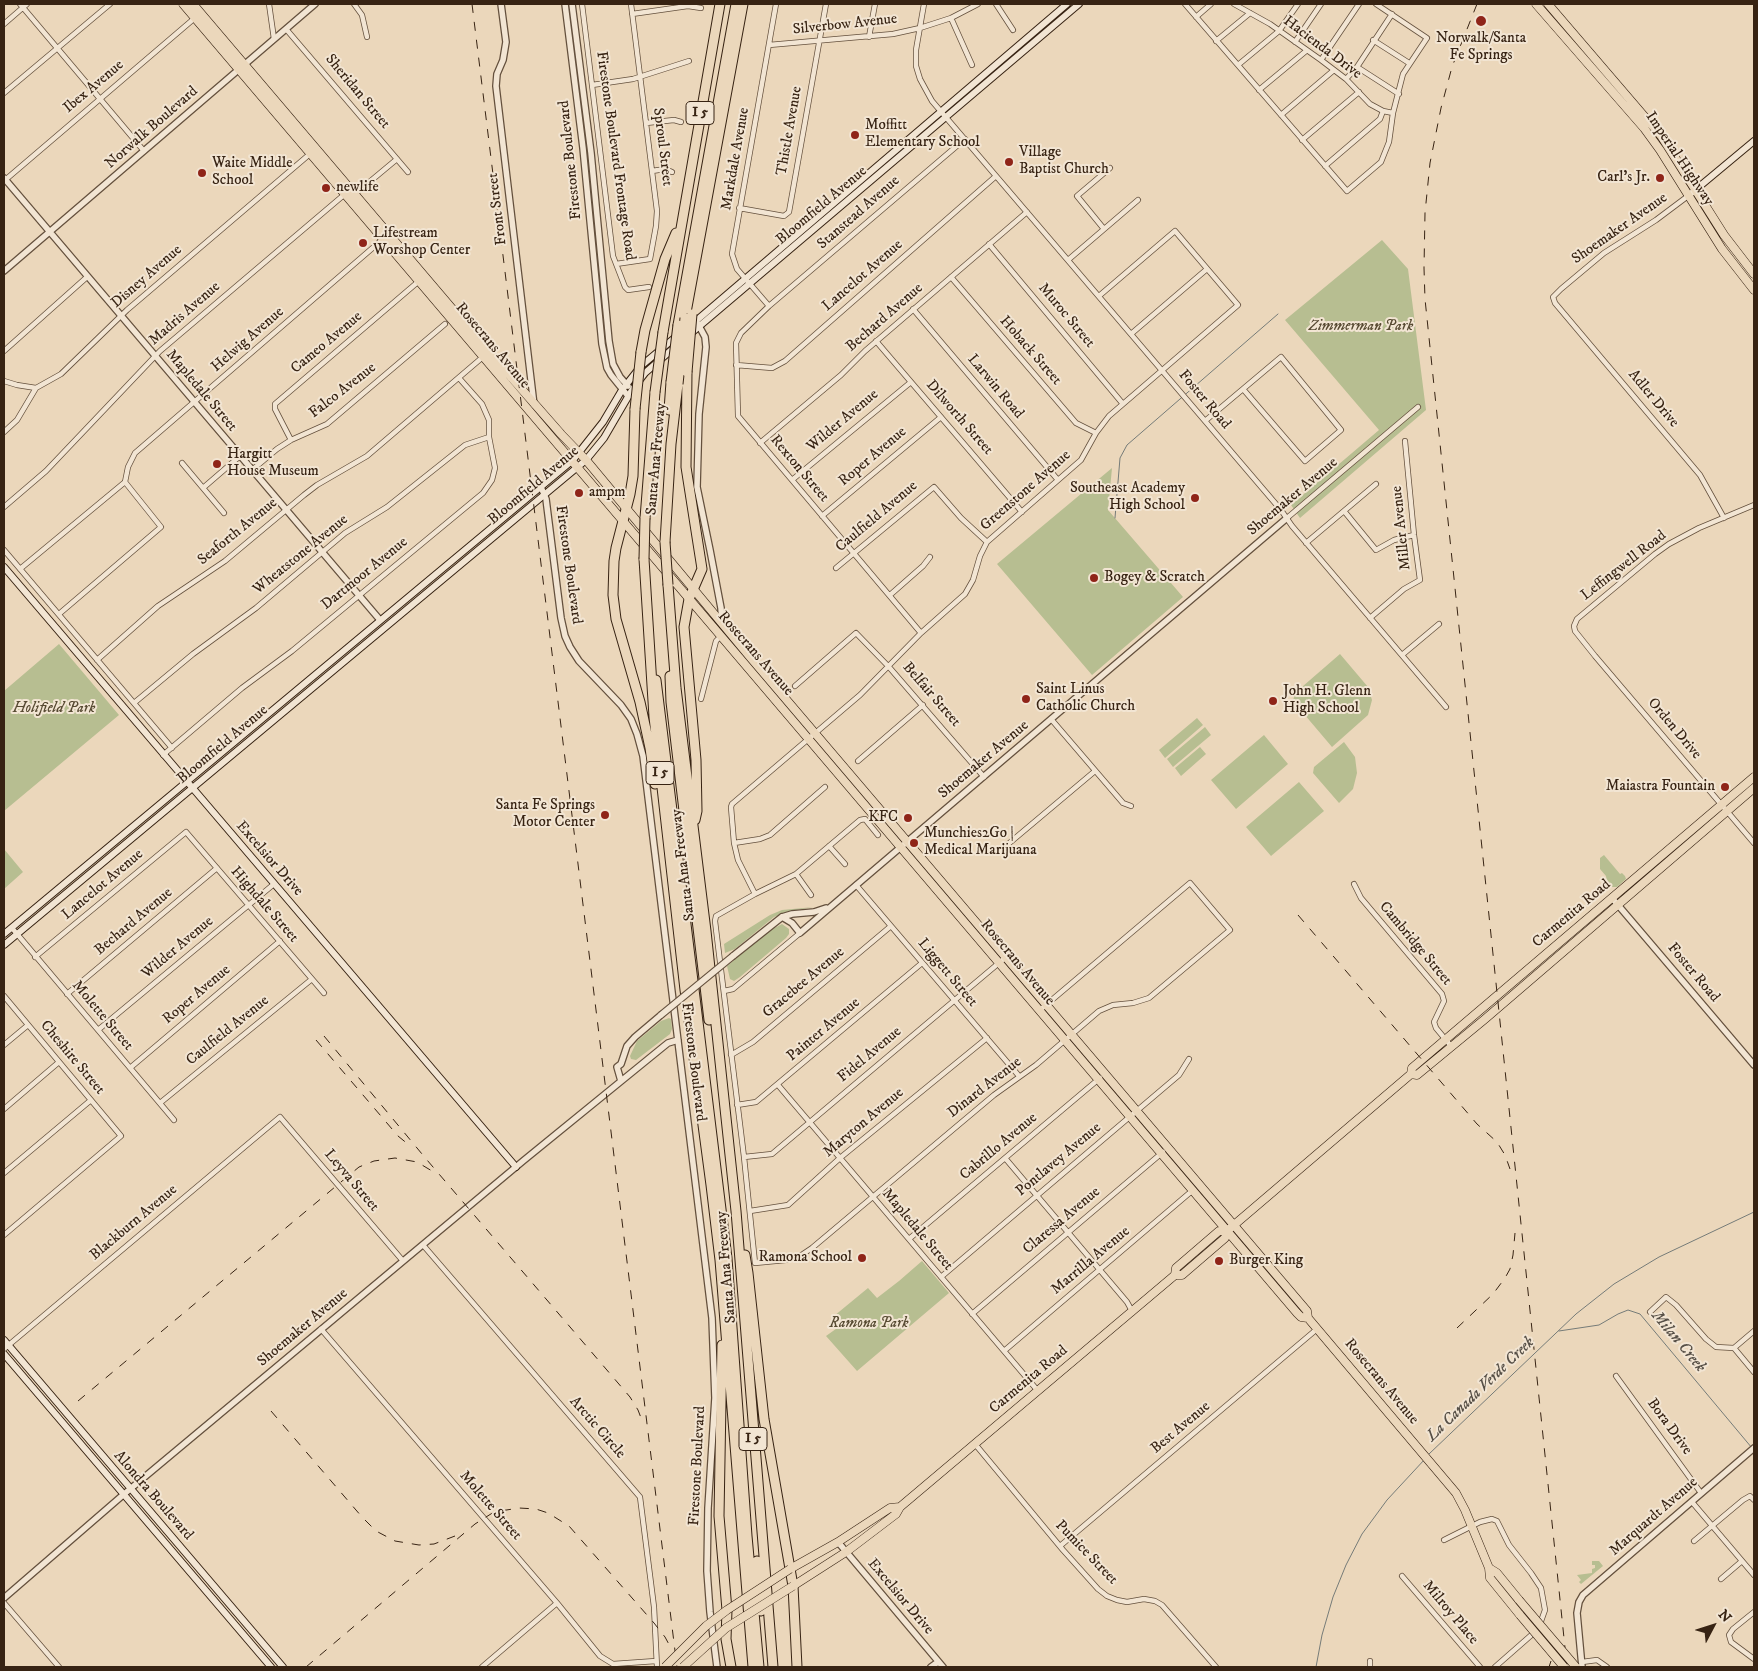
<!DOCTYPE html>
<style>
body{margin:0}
#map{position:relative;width:1758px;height:1671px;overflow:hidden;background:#ebd7bb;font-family:"IM FELL DW Pica",serif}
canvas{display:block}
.frame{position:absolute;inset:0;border:5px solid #372313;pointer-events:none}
.north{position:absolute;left:1688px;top:1601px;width:50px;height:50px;-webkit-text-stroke:4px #f2e5d3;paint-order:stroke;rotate:50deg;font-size:14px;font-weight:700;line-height:20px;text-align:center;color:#372313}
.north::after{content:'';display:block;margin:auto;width:18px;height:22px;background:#372313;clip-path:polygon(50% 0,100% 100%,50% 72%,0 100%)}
</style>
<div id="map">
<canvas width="1758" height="1671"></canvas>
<div class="frame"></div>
<div class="north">N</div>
</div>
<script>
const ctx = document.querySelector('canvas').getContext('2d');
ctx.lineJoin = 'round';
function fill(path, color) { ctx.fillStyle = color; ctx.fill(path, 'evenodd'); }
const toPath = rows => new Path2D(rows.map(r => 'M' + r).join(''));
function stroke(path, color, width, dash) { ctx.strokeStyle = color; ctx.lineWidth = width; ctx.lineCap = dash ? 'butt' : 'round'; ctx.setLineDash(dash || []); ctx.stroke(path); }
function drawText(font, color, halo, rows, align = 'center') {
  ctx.font = font + ' "IM FELL DW Pica",serif'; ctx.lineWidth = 4; ctx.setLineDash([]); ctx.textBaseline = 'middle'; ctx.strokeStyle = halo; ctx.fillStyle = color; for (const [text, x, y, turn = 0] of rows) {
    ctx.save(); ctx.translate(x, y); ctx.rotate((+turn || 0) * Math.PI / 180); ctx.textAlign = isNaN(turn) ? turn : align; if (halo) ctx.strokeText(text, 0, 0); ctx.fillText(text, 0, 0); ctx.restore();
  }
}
fill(toPath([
 [1382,240,1408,269,1426,410,1300,518,1291,505,1379,430,1285,320],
 [1112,468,1108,510,1183,597,1092,675,997,564],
 [59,644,119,715,4,811,4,691],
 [1340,654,1368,687,1372,700,1368,715,1332,747,1293,701,1295,693],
 [1197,718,1203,725,1165,758,1159,750],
 [1205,727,1211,735,1173,767,1167,759],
 [1264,735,1288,764,1236,809,1211,780],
 [1344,742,1355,757,1357,773,1353,789,1339,803,1313,773,1314,767],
 [1200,747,1206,754,1181,776,1175,768],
 [1299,782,1324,811,1271,856,1246,827],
 [4,849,23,872,4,889],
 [1604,855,1620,874,1622,873,1625,876,1626,879,1617,887,1611,887,1607,882,1606,876,1600,869,1600,858],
 [814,907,790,911,774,917,735,949,725,953,724,944,770,915,782,910],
 [782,924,789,929,789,934,786,938,740,977,734,981,730,979,727,966,769,931],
 [669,1018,671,1019,672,1029,670,1034,636,1060,631,1059,630,1056,637,1041,661,1021],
 [922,1261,949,1293,857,1371,826,1336,840,1326,834,1316,868,1288,877,1298,899,1281],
 [1592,1561,1599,1561,1603,1566,1581,1584,1579,1582,1581,1580,1577,1575,1592,1573,1592,1569,1595,1568,1595,1565,1592,1565]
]), '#b7be91');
stroke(toPath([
 [1115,518,1120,458,1127,445,1278,314],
 [1559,1331,1599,1325,1618,1314,1628,1310,1640,1314,1752,1448],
 [1429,1454,1576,1314,1614,1284,1659,1257,1754,1212],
 [1316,1667,1322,1635,1333,1597,1346,1565,1362,1534,1387,1500,1425,1459]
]), '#757b78', 1);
const minor = toPath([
 [20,4,144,151],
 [269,4,274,39],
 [354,4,362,15,367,37],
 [582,4,613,256,625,287,628,290,649,287],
 [924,4,916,50,916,66,920,79,932,101,1281,510,1292,526,1446,707],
 [996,4,1013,30],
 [1185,4,1347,191,1381,162,1389,142,1393,113,1403,74,1427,38,1376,4],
 [1234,4,1270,24,1321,60,1346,79,1370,104,1383,111,1393,113],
 [632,14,688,6,701,8],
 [1196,17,1211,4],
 [951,18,972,65],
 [4,24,27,4],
 [286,29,408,172],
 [869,37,875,4],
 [1373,40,1409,63],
 [1216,41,1250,13],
 [1295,42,1321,4],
 [769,45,893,34,920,28,951,18,978,4],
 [1321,60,1359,4],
 [1238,65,1279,31,1298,4],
 [1357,67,1399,94],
 [1346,79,1357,67,1392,14],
 [592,85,633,79,689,61],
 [1259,90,1306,51],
 [4,93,110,4],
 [1281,115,1334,70],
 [646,123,674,120,681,122],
 [1302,140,1359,92],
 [1325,166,1380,119,1383,111],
 [652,171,665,169,672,172],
 [4,181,196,17],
 [353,194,355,194,397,159],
 [1688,196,1656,220,1604,253,1561,289,1553,297,1555,303,1700,475,1724,518],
 [739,208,784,216,789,212,826,4],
 [1104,229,1077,196,1110,168],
 [989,244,1123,404],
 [1068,260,1138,200],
 [616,264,650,259,656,226,657,211,631,4],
 [951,277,1076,423,1096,433],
 [769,306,737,269,732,254,776,4],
 [913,309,1058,480],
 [1131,334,1207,269],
 [876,341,1022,512],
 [4,351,87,277],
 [736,365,772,368,785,361,996,176],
 [4,381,17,385,36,388],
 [1205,421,1281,357,1341,430,1305,461,1243,389],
 [4,432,17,420,36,388,61,374,127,310,311,153],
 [291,440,275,409,275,404,419,281],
 [760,443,841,375,865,351,1027,212],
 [182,463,224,513],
 [252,470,277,449,291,440,327,424,445,324],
 [792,480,911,382],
 [203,488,240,456],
 [1754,505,1699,528,1669,544,1655,554,1577,619,1574,626,1575,631,1595,656,1754,843],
 [4,507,46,471,160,351,345,194],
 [1344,511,1376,550,1394,540,1414,535],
 [822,516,941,417],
 [1287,518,1418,407],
 [1306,543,1376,484],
 [4,550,172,748],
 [836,568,934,487,961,518,987,542],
 [20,569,125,482,128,467,135,453,383,239],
 [890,595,923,566,930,557],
 [59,614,161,527,125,482],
 [1370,618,1404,589,1420,580,1414,535,1405,441],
 [921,633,738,416,736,343,741,333,769,306,965,139],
 [1402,655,1439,624],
 [97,660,158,606,225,561,304,495,317,485,367,456,484,356],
 [795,686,856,633,889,667,984,777],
 [701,699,716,641,721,636],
 [134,703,193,654,256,608,345,533,387,507,465,445,489,437],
 [1051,719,1123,803,1131,806],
 [163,755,242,688,292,651,483,493,492,480,495,468,489,437,489,420,482,404,459,378],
 [858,761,923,705],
 [878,835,865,819,860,820,796,874,755,894,716,916,715,921,744,1157,755,1263,786,1260,800,1256,812,1248,994,1095,1036,1065,1099,1011,1113,1005,1133,1003,1149,998,1230,930,1190,883,1040,1010],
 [734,843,760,839,770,835,825,787],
 [1007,845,1095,771],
 [829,846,845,864],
 [796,874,811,895],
 [1354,884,1361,898,1442,994,1444,1001,1434,1022,1436,1028,1451,1046],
 [856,885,1019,1076],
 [755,894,738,860,734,843,731,807,732,804,860,695,921,633,965,594,973,580,980,556,987,542,1081,460,1096,433,1109,416,1238,305,1175,231,1099,296],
 [12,928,174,1120],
 [35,957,186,832,324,993],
 [724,991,733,989,800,933],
 [67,994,217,868],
 [4,996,121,1136,4,1235],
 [98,1030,274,884],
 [4,1045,28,1025],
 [731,1055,753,1042,891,926],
 [130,1068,280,941],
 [778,1085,1038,1391],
 [160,1103,312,979],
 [737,1105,756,1102,922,963],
 [4,1109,59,1062],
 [744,1157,772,1154,1006,957],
 [1005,1158,1127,1302,1132,1311],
 [4,1173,91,1100],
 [750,1211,788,1205,840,1158,987,1038],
 [909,1239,1100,1078],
 [423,1245,640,1497,654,1607,657,1667],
 [941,1277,1179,1075,1189,1059],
 [1650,1312,1666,1297,1676,1305,1706,1339,1716,1347,1734,1348],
 [972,1314,1163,1152],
 [321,1329,557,1603,600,1656,613,1664,656,1661],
 [1754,1331,1734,1348,1754,1372],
 [4,1349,280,1117,403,1261],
 [1004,1351,1193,1190],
 [1616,1376,1701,1493],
 [975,1444,1063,1550,1098,1589,1107,1596,1117,1600,1127,1602,1144,1599,1155,1601,1162,1605,1216,1667],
 [1692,1502,1754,1575],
 [1444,1540,1480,1522,1492,1519,1497,1521,1509,1545,1531,1573,1541,1588,1545,1610,1540,1624],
 [1694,1541,1743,1500,1750,1496,1754,1500],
 [1060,1546,1317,1329],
 [1402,1576,1480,1667],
 [1721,1579,1742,1561],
 [4,1603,59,1667],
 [1754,1612,1733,1629,1729,1635,1731,1642,1754,1659],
 [1582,1662,1597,1660,1607,1667],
 [482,1667,557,1603],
 [1370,1667,1370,1661],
 [1495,1667,1536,1631]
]);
const tertiary = toPath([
 [501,4,506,42,503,60,497,74,496,86,534,405],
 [565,4,583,148,602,344,607,368,611,375,628,396],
 [572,4,591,153,609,341,613,364,620,377,628,386],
 [4,178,380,620],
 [4,271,315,4],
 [698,324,705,337,706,347,699,414,697,487,710,550,721,608,722,622],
 [541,487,546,499,561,618,565,636,570,647,579,661,621,705,631,719,637,734,643,756,712,1318,715,1398,708,1508,707,1571,710,1612,717,1667],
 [1612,898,1754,1065],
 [782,917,792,923,800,933,1287,518],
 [733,956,782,917,792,914,814,912,826,908],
 [621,1081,617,1067,621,1064,627,1046,635,1037,661,1015],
 [838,1542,943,1667],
 [4,1598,123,1495,523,1161,663,1047,668,1043,678,1040],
 [931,1667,938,1662],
 [1582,1667,1577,1613,1579,1602,1583,1595,1754,1448]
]);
const secondary = toPath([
 [1688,196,1754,141],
 [690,326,1067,4],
 [689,335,1079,4],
 [4,567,516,1167],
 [4,934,573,460,603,422,622,390,641,366,678,335],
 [4,945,586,460,604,438,632,390,645,373,676,346],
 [4,1340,283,1667],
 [4,1354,271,1667]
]);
const primary = toPath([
 [183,4,1297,1313,1301,1317,1308,1318],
 [193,4,489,352,561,434,586,460,750,657,1307,1311,1308,1318,1456,1493,1465,1510,1489,1568,1490,1578,1520,1615],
 [1536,4,1644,128,1660,150,1722,249,1754,290],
 [1548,4,1662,137,1724,235,1754,274],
 [1411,1074,1417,1075,1485,1019,1754,788],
 [1175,1275,1182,1275,1225,1238,1227,1231,1411,1074,1412,1068,1754,777],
 [1489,1568,1497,1573,1519,1600],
 [790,1569,838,1542,890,1508,900,1507],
 [793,1586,846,1552,896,1514,900,1507,1175,1275,1176,1268,1219,1231,1227,1231]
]);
const motorway = toPath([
 [685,318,743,4],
 [678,325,736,4],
 [663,332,720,4],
 [641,352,645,330,665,259,676,233],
 [687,372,686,467,702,569,689,599,684,627,696,760,697,811,695,820],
 [635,409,633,476,630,494,616,548,614,561,613,595,616,619,640,702,650,748,655,784],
 [669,410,671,382],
 [645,518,655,392],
 [665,542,671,444,678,384],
 [644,559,654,717,685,990,711,1185,720,1260,753,1667],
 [668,585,676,688,706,931,736,1211,773,1667],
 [670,676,671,702,709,1020],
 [656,680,727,1258,747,1536,759,1667],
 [745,1255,748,1273,764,1419,793,1586,797,1667],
 [722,1345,719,1516,727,1610,726,1639,731,1667],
 [757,1561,761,1611]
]);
stroke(minor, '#64503d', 6);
stroke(tertiary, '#64503d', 8);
stroke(secondary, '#372313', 8);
stroke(primary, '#372313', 9);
stroke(motorway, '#372313', 11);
stroke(minor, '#f2e5d3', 4.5);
stroke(tertiary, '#f2e5d3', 5.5);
stroke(secondary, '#f2e5d3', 6);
stroke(primary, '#ebd7bb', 8);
stroke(motorway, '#ebd7bb', 9);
stroke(toPath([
 [472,4,677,1667],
 [1477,4,1452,67,1441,108,1430,163,1425,213,1424,268,1425,299,1567,1667],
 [1298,915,1477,1124,1497,1142,1505,1155,1510,1169],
 [324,1036,427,1160,630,1397,638,1410,643,1423],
 [316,1040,398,1136,409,1145],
 [1457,1328,1493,1294,1505,1278,1510,1269,1513,1255,1515,1233],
 [78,1401,359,1167,374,1161,395,1158,417,1162,432,1171],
 [271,1411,362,1517,376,1531,395,1541,419,1545,434,1544,455,1536],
 [306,1667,475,1524,494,1512,519,1508,536,1509,548,1513,569,1526,654,1623,665,1637,672,1650],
 [1549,1667,1551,1661],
 [1558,1667,1560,1652]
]), '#372313', 1, [9, 9]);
const tertiaryBridge = toPath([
 [661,1015,733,956]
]);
const primaryBridge = toPath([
 [1519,1600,1576,1667],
 [1520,1615,1564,1667],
 [665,1667,706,1626,727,1610,790,1569],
 [683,1667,726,1628,793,1586]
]);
const motorwayBridge = toPath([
 [687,372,692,314],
 [671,382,678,325],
 [678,384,685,318],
 [655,392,663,332],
 [635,409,641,352],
 [665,542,668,585],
 [644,559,645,518]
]);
stroke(tertiaryBridge, '#64503d', 8, []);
stroke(primaryBridge, '#372313', 9, []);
stroke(motorwayBridge, '#372313', 11, []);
stroke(tertiaryBridge, '#f2e5d3', 5.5);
stroke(primaryBridge, '#ebd7bb', 8);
stroke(motorwayBridge, '#ebd7bb', 9);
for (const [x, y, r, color] of [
 [1481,21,6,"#8f2418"],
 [855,135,5,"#8f2418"],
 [1009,162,5,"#8f2418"],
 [202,173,5,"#8f2418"],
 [1660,178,5,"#8f2418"],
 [326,188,5,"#8f2418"],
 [363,243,5,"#8f2418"],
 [217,464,5,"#8f2418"],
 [579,493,5,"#8f2418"],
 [1195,498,5,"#8f2418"],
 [1094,578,5,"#8f2418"],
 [1026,699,5,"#8f2418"],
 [1273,701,5,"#8f2418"],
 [1725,787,5,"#8f2418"],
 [605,815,5,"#8f2418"],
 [908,818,5,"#8f2418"],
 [914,843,5,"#8f2418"],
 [862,1258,5,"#8f2418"],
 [1219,1261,5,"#8f2418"]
]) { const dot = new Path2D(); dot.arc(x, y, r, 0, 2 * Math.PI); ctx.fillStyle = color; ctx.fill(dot); stroke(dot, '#f2e5d3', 2); }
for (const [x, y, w] of [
 [700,113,28],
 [660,773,28],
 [753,1439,28]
]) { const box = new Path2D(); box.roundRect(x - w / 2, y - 11.5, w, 23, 4); ctx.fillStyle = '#f2e5d3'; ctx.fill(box); stroke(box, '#372313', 1); }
drawText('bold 14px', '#372313', null, [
 ["I 5",700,113],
 ["I 5",660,773],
 ["I 5",753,1439]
]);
drawText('15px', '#372313', '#f2e5d3', [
 ["Silverbow Avenue",845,25,-6],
 ["Hacienda Drive",1322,48,37],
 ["Ibex Avenue",94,87,-40],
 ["Sheridan Street",357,92,50],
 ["Norwalk Boulevard",152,128,-41],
 ["Thistle Avenue",790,131,-80],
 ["Sproul Street",662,147,83],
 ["Firestone Boulevard Frontage Road",615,156,82],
 ["Markdale Avenue",736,159,-80],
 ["Imperial Highway",1679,159,56],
 ["Firestone Boulevard",571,160,-96],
 ["Bloomfield Avenue",822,206,-40],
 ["Front Street",498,209,-97],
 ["Stanstead Avenue",859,213,-41],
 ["Shoemaker Avenue",1620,229,-35],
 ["Lancelot Avenue",863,276,-41],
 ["Disney Avenue",147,277,-41],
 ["Madris Avenue",185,314,-41],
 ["Muroc Street",1066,316,50],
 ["Bechard Avenue",885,318,-41],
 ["Helwig Avenue",248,340,-41],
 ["Cameo Avenue",327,343,-40],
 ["Rosecrans Avenue",492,346,50],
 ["Hoback Street",1030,351,49],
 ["Larwin Road",995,387,50],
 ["Mapledale Street",201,391,50],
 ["Falco Avenue",343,391,-38],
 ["Adler Drive",1653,399,50],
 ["Foster Road",1204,400,50],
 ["Dilworth Street",959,418,49],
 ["Wilder Avenue",843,421,-40],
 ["Roper Avenue",873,457,-40],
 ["Santa Ana Freeway",657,459,-85],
 ["Rexton Street",799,469,50],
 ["Bloomfield Avenue",534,486,-40],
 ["Greenstone Avenue",1026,491,-41],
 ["Shoemaker Avenue",1293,497,-40],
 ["Caulfield Avenue",877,517,-40],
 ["Miller Avenue",1402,528,-96],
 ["Seaforth Avenue",238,532,-39],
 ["Wheatstone Avenue",301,555,-39],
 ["Firestone Boulevard",568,565,82],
 ["Leffingwell Road",1624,566,-38],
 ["Dartmoor Avenue",365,574,-39],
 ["Rosecrans Avenue",755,654,49],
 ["Belfair Street",931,695,49],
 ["Orden Drive",1674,729,50],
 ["Bloomfield Avenue",223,745,-40],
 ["Shoemaker Avenue",984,760,-40],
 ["Excelsior Drive",269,859,49],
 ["Santa Ana Freeway",684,865,-97],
 ["Lancelot Avenue",103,885,-40],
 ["Highdale Street",264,905,49],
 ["Carmenita Road",1572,914,-40],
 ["Bechard Avenue",134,922,-40],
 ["Cambridge Street",1415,944,50],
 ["Wilder Avenue",178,948,-40],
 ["Rosecrans Avenue",1017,963,50],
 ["Liggett Street",947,973,50],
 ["Foster Road",1693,973,50],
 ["Gracebee Avenue",804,983,-40],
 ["Roper Avenue",197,995,-40],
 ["Molette Street",102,1016,50],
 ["Painter Avenue",824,1030,-40],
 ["Caulfield Avenue",228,1031,-39],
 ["Fidel Avenue",870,1055,-40],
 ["Cheshire Street",72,1058,50],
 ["Firestone Boulevard",693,1062,83],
 ["Dinard Avenue",985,1088,-38],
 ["Maryton Avenue",864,1123,-40],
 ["Cabrillo Avenue",999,1147,-40],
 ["Pontlavey Avenue",1059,1160,-40],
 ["Leyva Street",351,1181,50],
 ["Claressa Avenue",1062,1221,-40],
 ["Blackburn Avenue",134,1223,-40],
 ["Mapledale Street",917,1230,50],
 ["Marrilla Avenue",1091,1261,-40],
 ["Santa Ana Freeway",727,1267,-95],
 ["Shoemaker Avenue",303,1328,-40],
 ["Carmenita Road",1029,1380,-40],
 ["Rosecrans Avenue",1381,1382,50],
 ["Bora Drive",1669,1427,54],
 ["Arctic Circle",597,1428,49],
 ["Best Avenue",1181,1428,-40],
 ["Firestone Boulevard",698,1466,-87],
 ["Alondra Boulevard",153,1496,49],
 ["Molette Street",490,1506,49],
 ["Marquardt Avenue",1654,1517,-41],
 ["Pumice Street",1086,1553,46],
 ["Excelsior Drive",900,1597,50],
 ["Milroy Place",1450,1613,50]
]);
drawText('15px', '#372313', '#f2e5d3', [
 ["Norwalk/Santa",1481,39,"center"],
 ["Fe Springs",1481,56,"center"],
 ["Moffitt",865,126],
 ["Elementary School",865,143],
 ["Village",1019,153],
 ["Baptist Church",1019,170],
 ["Waite Middle",212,164],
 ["School",212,181],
 ["Carl's Jr.",1650,178,"right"],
 ["newlife",336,188],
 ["Lifestream",373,234],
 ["Worshop Center",373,251],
 ["Hargitt",227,455],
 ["House Museum",227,472],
 ["Southeast Academy",1185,489,"right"],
 ["High School",1185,506,"right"],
 ["ampm",589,493],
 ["Bogey & Scratch",1104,578],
 ["Saint Linus",1036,690],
 ["Catholic Church",1036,707],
 ["John H. Glenn",1283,692],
 ["High School",1283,709],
 ["Maiastra Fountain",1715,787,"right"],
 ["Santa Fe Springs",595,806,"right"],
 ["Motor Center",595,823,"right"],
 ["KFC",898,818,"right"],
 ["Munchies2Go |",924,834],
 ["Medical Marijuana",924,851],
 ["Ramona School",852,1258,"right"],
 ["Burger King",1229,1261]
], 'left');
drawText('italic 15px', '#574a32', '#f2e5d3', [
 ["Zimmerman Park",1361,327],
 ["Holifield Park",54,709],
 ["Ramona Park",869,1324]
]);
drawText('italic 16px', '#564f46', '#f2e5d3', [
 ["Milan Creek",1678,1342,50],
 ["La Canada Verde Creek",1481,1390,-44]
]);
</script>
